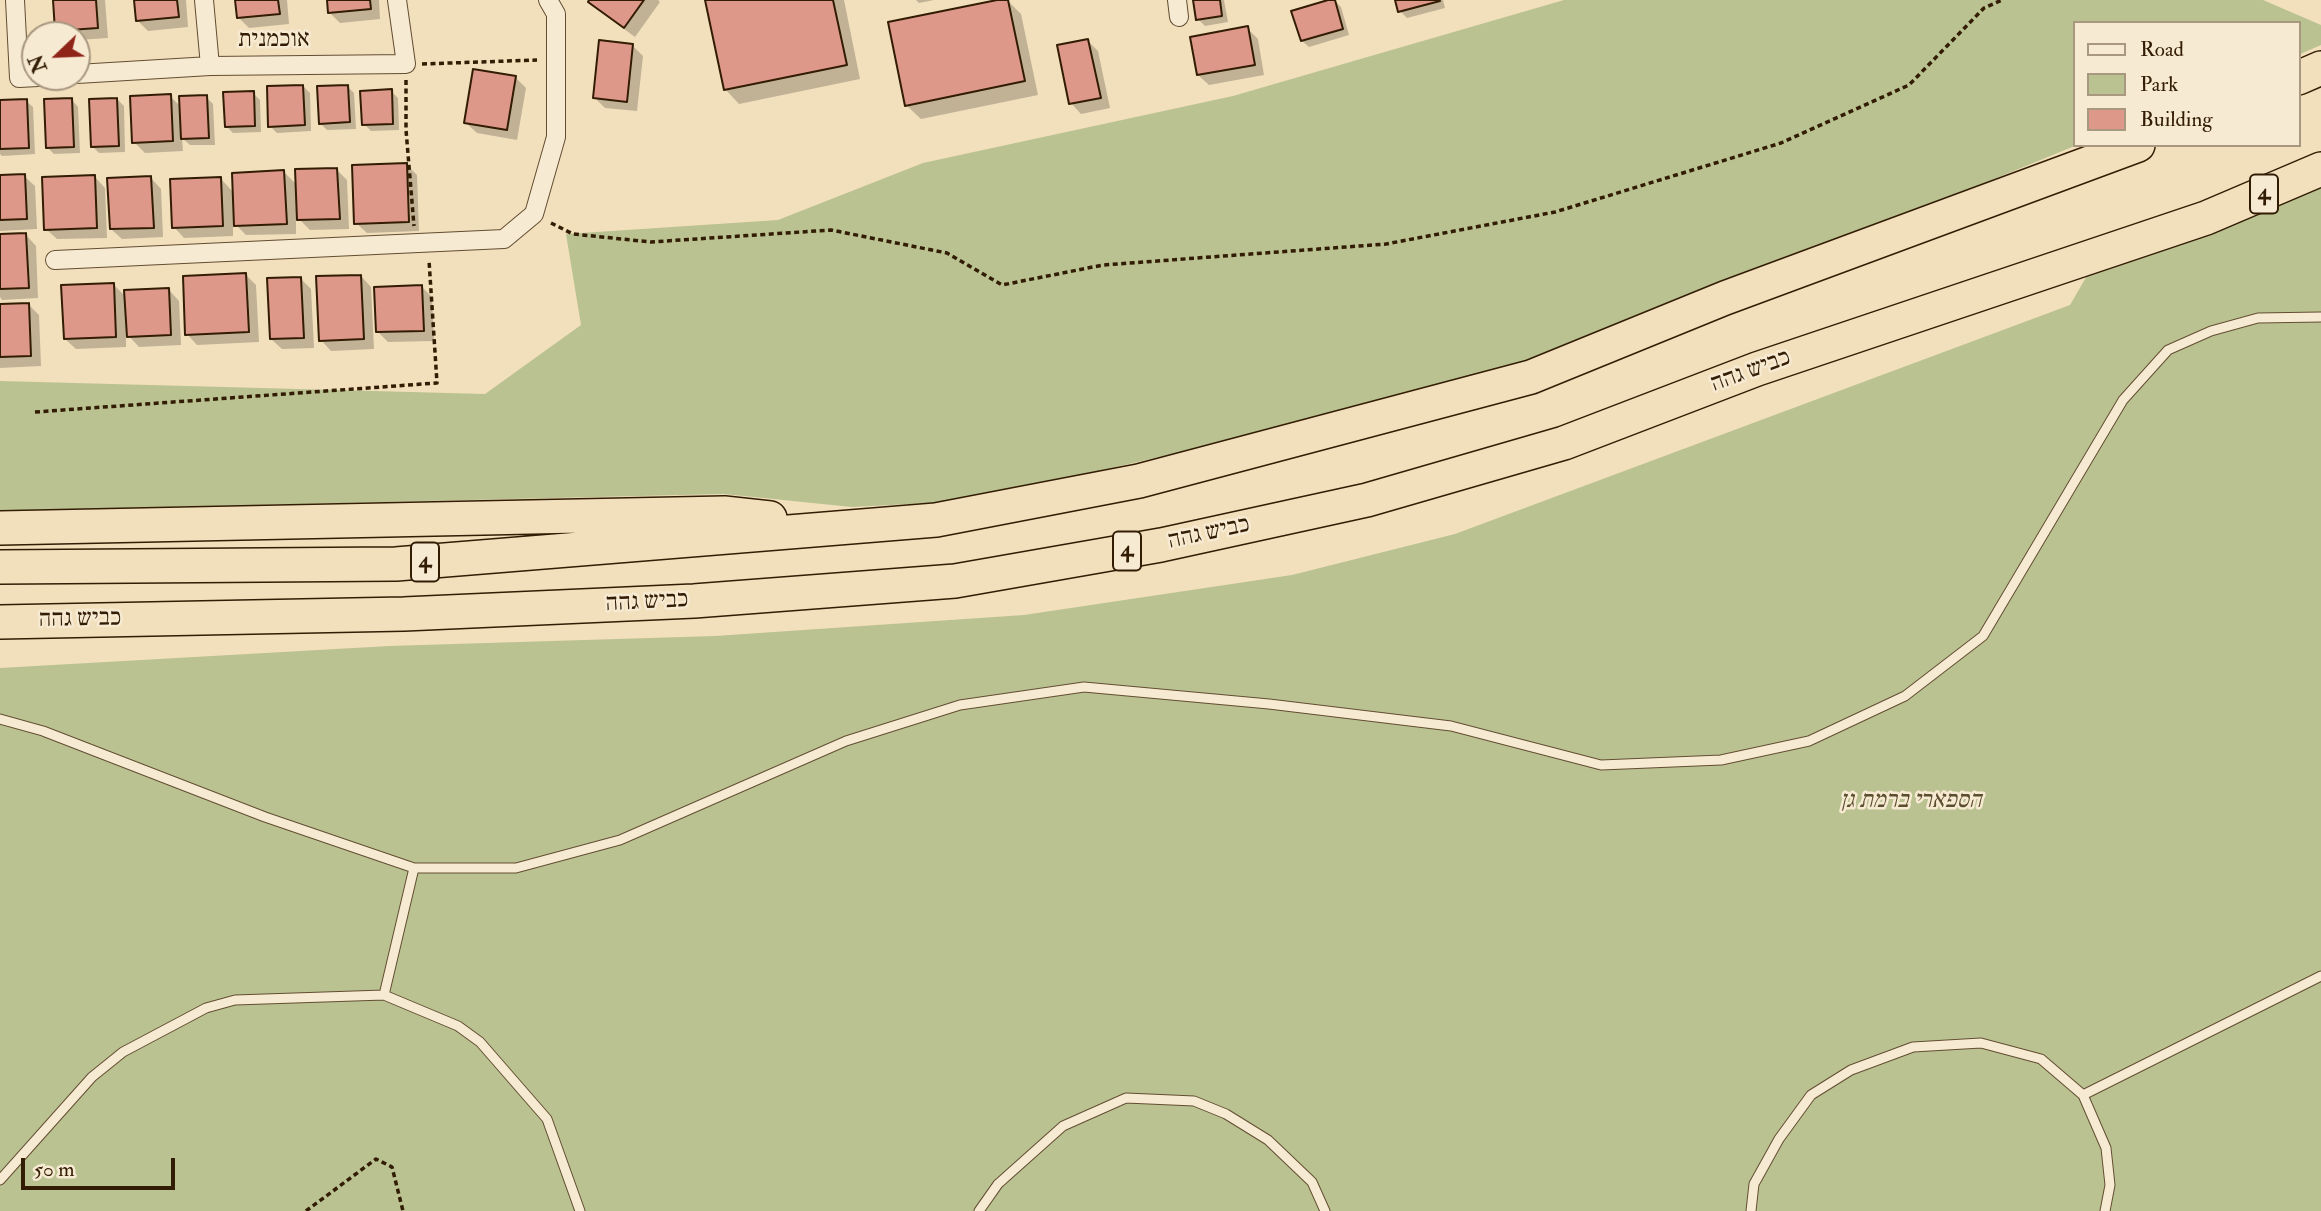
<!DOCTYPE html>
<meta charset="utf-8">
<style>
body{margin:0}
#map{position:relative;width:2321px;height:1211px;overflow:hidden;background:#f2dfbc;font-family:"IM FELL Double Pica",serif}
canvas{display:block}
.legend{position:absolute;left:2073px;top:21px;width:228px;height:126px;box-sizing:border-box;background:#f7ead3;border:2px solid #a89880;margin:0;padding:9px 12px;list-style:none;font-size:21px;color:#321c03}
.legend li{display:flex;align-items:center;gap:14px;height:35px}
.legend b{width:35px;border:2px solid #a89880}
.north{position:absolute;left:21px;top:21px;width:70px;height:70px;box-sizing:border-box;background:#f7ead3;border:2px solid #a89880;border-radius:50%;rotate:247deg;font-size:19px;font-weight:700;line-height:28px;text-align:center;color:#321c03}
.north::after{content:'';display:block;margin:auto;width:24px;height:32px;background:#8f2418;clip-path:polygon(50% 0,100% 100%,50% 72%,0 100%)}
.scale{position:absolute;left:21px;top:1158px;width:154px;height:32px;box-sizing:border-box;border:4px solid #321c03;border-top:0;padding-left:9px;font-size:21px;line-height:24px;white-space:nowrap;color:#321c03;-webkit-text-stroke:5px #f7ead3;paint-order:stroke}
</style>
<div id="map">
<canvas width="2321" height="1211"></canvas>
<ul class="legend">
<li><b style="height:9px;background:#f7ead3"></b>Road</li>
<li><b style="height:19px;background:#bac291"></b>Park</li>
<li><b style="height:19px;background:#dd988a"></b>Building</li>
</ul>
<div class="north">N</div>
<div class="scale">50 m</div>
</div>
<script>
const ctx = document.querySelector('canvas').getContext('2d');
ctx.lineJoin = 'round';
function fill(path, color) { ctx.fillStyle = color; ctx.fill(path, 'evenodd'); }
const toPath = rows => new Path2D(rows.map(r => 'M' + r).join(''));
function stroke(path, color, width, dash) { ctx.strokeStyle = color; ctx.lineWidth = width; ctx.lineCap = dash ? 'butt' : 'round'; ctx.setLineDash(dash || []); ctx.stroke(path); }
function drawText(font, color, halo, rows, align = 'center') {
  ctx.font = font + ' "IM FELL Double Pica","Frank Ruhl Libre",serif'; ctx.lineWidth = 5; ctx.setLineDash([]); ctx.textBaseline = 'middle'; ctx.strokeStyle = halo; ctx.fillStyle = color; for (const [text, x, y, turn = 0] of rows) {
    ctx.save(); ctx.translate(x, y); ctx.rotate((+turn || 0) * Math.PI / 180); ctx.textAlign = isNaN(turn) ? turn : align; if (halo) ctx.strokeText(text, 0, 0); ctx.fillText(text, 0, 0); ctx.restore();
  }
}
fill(toPath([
 [1564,0,2263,0,2321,25,2321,45,2298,55,2298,23,2074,23,2074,145,2077,145,1797,260,1588,335,1485,379,1351,409,1181,452,968,501,852,507,724,494,0,511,0,381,485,394,581,325,566,234,778,220,923,163,1233,96],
 [2321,188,2321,1211,0,1211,0,668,389,646,715,636,1024,615,1292,575,1455,534,2070,305,2088,274]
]), '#bac291');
fill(toPath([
 [54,0,105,0,108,38,77,40,77,35,62,35,57,30],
 [135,0,186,0,188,27,148,31,137,20],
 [237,0,287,0,289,24,249,28,238,17],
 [328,0,379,0,380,19,340,23,329,12],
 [591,0,658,0,660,2,635,37,601,12],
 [706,0,844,0,860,79,739,104,725,89],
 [916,0,934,0,919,3],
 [1007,0,1021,14,1038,95,921,119,906,105],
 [1195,0,1224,0,1228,22,1205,26,1198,19],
 [1334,0,1341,7,1349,35,1309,47,1302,41],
 [1397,0,1443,0,1445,8,1407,18,1400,11],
 [1247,28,1258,39,1264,75,1209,85,1198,75],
 [1088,41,1098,51,1110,108,1081,114,1071,103],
 [632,45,643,56,637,111,605,108,595,98],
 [515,77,526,88,517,140,477,133,466,123],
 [303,86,310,93,311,131,277,133,270,126],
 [347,86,354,93,356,129,327,130,320,123],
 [391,91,398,98,399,130,371,131,364,124],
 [253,93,260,100,261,132,233,133,226,126],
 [170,96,181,107,206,97,213,104,215,145,190,145,182,138,183,151,145,153,134,142],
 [117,99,124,106,125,152,99,153,92,146],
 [72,100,78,107,80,153,54,154,48,148],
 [26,101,33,107,35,154,2,156,0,154,0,102],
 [406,164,417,175,419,231,367,233,356,223],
 [337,170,347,180,349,229,310,230,296,216,296,234,246,235,233,222,233,236,184,238,174,227,221,179,234,193,284,172,298,186],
 [24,176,35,186,37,229,0,231,0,177],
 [95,177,105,188,107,238,57,239,46,229],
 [151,178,161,189,163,237,122,239,111,229],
 [26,235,36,246,38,298,2,300,0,297,0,236],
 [246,275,256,285,259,342,197,345,187,334],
 [361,276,371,287,374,349,331,351,321,340],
 [301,279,311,289,314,348,282,349,271,339],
 [113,284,127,298,169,290,179,301,181,345,139,347,126,333,126,347,76,349,65,339],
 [422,287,432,297,434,341,388,342,378,332],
 [28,304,39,315,41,366,0,368,0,306]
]), '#0003');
const building = toPath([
 [53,0,96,0,98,28,55,31,53,0],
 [134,0,177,0,179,17,136,21,134,0],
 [235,0,278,0,280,14,237,18,235,0],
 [327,0,370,0,371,9,328,13,327,0],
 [589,0,644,0,624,28,588,2,589,0],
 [705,0,833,0,847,65,724,90,705,0],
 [997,0,1008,0,1025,81,905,106,888,22,997,0],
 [1193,0,1220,0,1222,16,1196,20,1193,0],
 [1328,0,1335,0,1343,29,1301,41,1291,11,1328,0],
 [1395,0,1439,0,1440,1,1398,12,1395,0],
 [1248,26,1255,65,1197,75,1190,37,1248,26],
 [1088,39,1101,98,1069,104,1057,45,1088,39],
 [599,40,633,44,627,102,593,98,599,40],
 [473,69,516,76,507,130,464,123,473,69],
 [303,85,305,125,268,127,267,86,303,85],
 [348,85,350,122,319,124,317,86,348,85],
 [392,89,393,124,362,125,360,91,392,89],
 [254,91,255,126,225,127,223,92,254,91],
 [171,94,173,141,132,143,130,96,171,94],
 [207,95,209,138,181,139,179,96,207,95],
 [72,98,74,147,46,148,44,99,72,98],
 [117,98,119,146,91,147,89,99,117,98],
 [27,99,29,148,0,149,0,100,27,99],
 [407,163,409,222,354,224,352,165,407,163],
 [337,168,340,219,297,220,295,169,337,168],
 [284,170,287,224,234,226,232,173,284,170],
 [25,174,27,219,0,220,0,175,25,174],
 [95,175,97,228,44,230,42,177,95,175],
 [151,176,154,228,110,229,107,178,151,176],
 [221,177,223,226,172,228,170,179,221,177],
 [26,233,29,288,0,289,0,234,26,233],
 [246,273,249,332,185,335,183,276,246,273],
 [361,275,364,339,319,341,316,276,361,275],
 [301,277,304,338,270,339,267,278,301,277],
 [114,283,116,337,64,339,61,285,114,283],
 [422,285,424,331,376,332,374,287,422,285],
 [169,288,171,335,127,337,124,290,169,288],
 [29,303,31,356,0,357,0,304,29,303]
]);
fill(building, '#dd988a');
stroke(building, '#321c03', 2);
const lane = toPath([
 [0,719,43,731,265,817,414,868,516,868,620,840,846,741,960,705,1084,687,1269,704,1451,726,1601,765,1721,760,1809,741,1905,696,1983,636,2123,400,2168,350,2211,331,2258,318,2321,317],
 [384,995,414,868],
 [2083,1095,2321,976],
 [0,1180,92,1077,123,1052,206,1008,235,1000,384,995,458,1026,480,1042,547,1119,580,1211],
 [979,1211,998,1184,1063,1126,1126,1098,1194,1101,1226,1114,1268,1140,1312,1182,1325,1211],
 [1751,1211,1754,1184,1779,1139,1811,1095,1851,1070,1913,1047,1981,1043,2041,1059,2083,1095,2106,1148,2110,1185,2105,1211]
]);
const street = toPath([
 [15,0,19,78,38,77],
 [204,0,210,66],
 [1177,0,1179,17],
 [77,74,210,66,406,64,397,0],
 [55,260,504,239,534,214,556,137,556,14,548,0]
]);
const highway = toPath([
 [2298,78,2321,68],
 [0,528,724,513,770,518],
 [0,567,396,564,936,520,1139,481,1531,377,1725,298,2138,145],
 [0,622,404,614,694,601,955,581,1161,545,1367,500,1564,443,1757,369,2206,218,2321,169]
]);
stroke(lane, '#624d31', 11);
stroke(street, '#624d31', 20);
stroke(highway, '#321c03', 36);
stroke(toPath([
 [422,64,537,60],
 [406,80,406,130,414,226],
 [551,223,573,234,651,242,831,230,947,253,1002,285,1103,265,1386,244,1555,212,1781,143,1909,85,1984,8,2002,0],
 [35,412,437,383,429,260],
 [306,1211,376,1159,392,1167,403,1211]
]), '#321c03', 3.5, [5, 3.5]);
stroke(lane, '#f7ead3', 9);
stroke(street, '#f7ead3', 18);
stroke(highway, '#f2dfbc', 33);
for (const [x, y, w] of [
 [2264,194,28],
 [1127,551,28],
 [425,562,28]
]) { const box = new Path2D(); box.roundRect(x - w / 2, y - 19.5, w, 39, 5); ctx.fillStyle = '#f7ead3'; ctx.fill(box); stroke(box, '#321c03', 2); }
drawText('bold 23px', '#321c03', null, [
 ["4",2264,194],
 ["4",1127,551],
 ["4",425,562]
]);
drawText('24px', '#321c03', '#f7ead3', [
 ["אוכמנית",274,41],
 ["כביש גהה",1751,372,-20],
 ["כביש גהה",1209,534,-12],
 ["כביש גהה",647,603,-3],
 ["כביש גהה",80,620,-1]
]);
drawText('italic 24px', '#5b4e2e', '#f7ead3', [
 ["הספארי ברמת גן",1911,802]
]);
</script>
